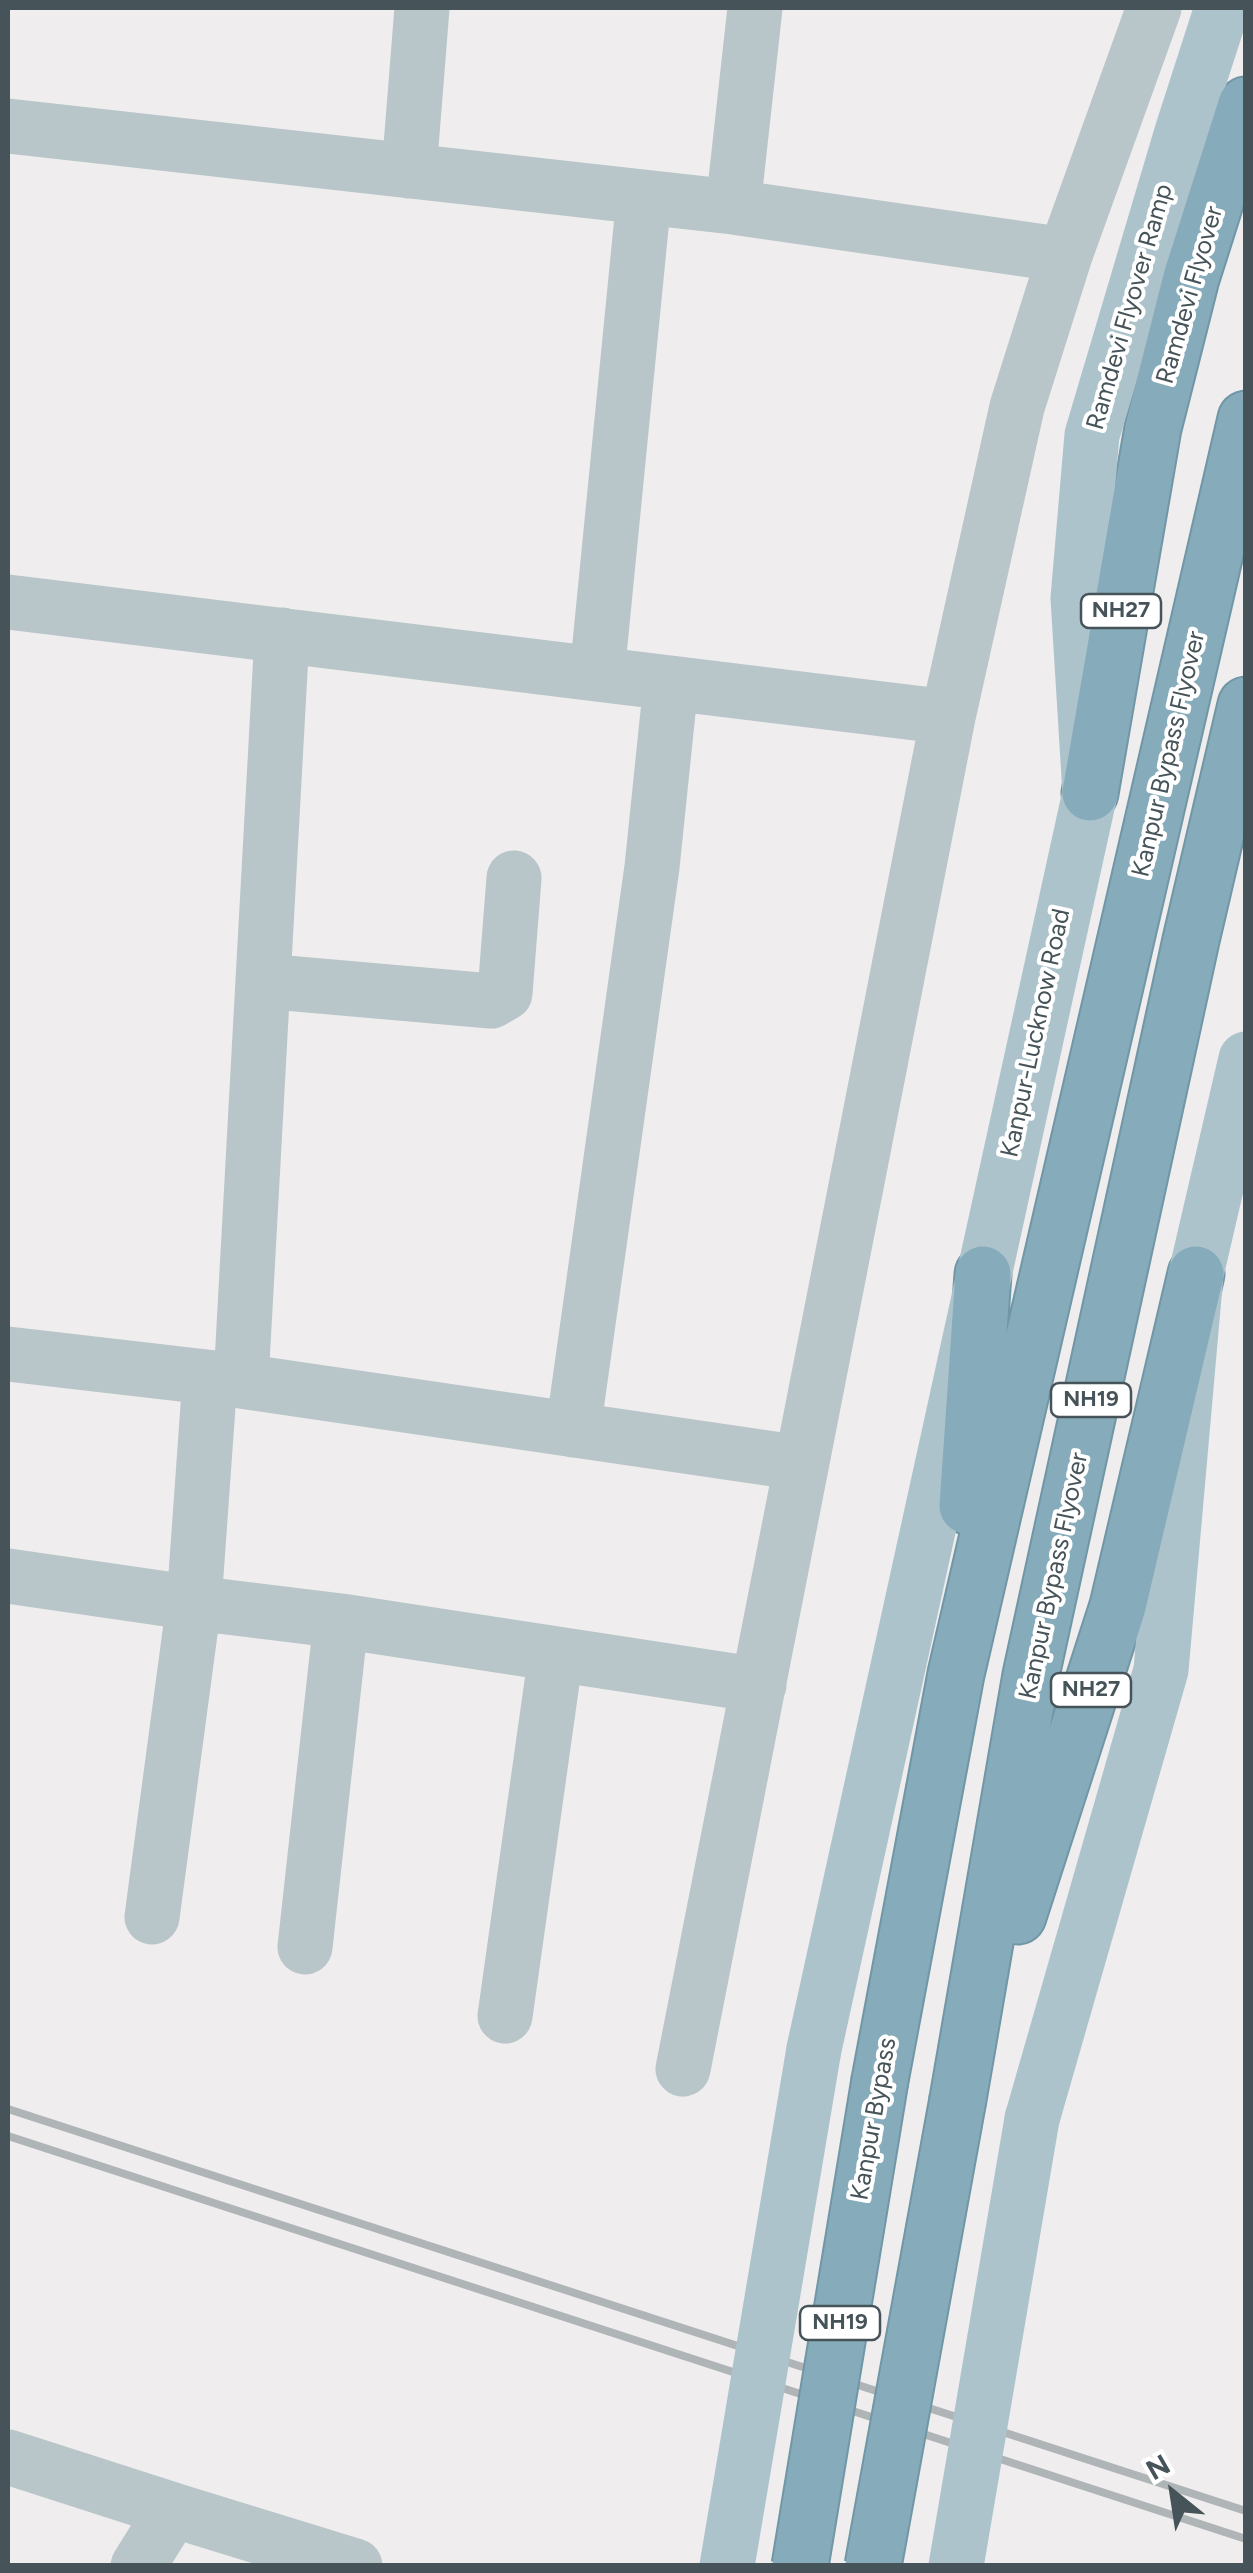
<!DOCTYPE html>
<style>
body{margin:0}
#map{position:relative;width:1253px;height:2573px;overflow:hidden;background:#efeded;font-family:Figtree,sans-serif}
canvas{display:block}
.frame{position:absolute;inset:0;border:10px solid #465459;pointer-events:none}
.north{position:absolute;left:1123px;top:2443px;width:100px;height:100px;-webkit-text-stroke:8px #fff;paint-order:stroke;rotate:330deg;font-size:28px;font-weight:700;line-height:40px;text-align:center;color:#465459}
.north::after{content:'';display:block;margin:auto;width:35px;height:45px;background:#465459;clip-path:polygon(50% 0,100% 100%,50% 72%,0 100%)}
</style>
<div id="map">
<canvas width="1253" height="2573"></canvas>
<div class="frame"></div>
<div class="north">N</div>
</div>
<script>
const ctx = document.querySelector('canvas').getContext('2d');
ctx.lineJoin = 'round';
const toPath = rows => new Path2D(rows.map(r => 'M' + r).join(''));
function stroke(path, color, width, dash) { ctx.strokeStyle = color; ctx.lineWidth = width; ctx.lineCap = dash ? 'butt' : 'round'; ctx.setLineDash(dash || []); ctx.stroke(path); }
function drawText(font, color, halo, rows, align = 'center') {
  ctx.font = font + ' Figtree,sans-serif'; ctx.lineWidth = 8; ctx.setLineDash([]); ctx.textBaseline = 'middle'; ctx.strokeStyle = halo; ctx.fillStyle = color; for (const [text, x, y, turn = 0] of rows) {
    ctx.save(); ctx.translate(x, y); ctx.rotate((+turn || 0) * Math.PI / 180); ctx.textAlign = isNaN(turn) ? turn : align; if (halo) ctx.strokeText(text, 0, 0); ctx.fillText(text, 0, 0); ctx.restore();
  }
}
const highway = toPath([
 [1090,793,1153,428,1191,278,1246,105],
 [967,1506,983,1274],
 [1018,1916,1118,1606,1196,1274],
 [880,2080,956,1674,1246,419],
 [958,2099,1031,1675,1191,940,1246,705]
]);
stroke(highway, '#7196a6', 59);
stroke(toPath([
 [8,126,733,207,1065,255],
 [409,171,422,8],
 [733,207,755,8],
 [8,602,948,717],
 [597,674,644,197],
 [263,981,491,1001,505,993,514,878],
 [8,1354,241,1381,801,1463],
 [241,1381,282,635],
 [573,1430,652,867,671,683],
 [8,1576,194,1603,341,1621,759,1685],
 [152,1917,194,1603,210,1378],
 [305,1947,341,1621],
 [505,2016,556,1654],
 [683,2069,948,717,1017,407,1065,255,1154,8],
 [8,2457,173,2510,138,2566],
 [173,2510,355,2566]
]), '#b8c5c9', 55);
stroke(toPath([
 [814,2049,1090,793,1078,598,1092,435,1182,132,1222,8],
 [1032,2119,1161,1670,1196,1274,1246,1059]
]), '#adc3cb', 55);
stroke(highway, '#86abba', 55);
stroke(toPath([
 [8,2109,1246,2511],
 [8,2136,1246,2539]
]), '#afb4b7', 8);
const highwayBridge = toPath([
 [800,2566,880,2080],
 [873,2566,958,2099]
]);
stroke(highwayBridge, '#7196a6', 59, []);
stroke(toPath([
 [727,2566,814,2049],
 [956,2566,1032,2119]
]), '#adc3cb', 55);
stroke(highwayBridge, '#86abba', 55);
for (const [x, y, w] of [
 [1121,611,80],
 [1091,1400,80],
 [1091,1690,80],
 [840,2323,80]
]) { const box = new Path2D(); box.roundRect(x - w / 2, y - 17, w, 34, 8); ctx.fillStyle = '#fff'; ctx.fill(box); stroke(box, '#465459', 2.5); }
drawText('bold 22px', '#465459', null, [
 ["NH27",1121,611],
 ["NH19",1091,1400],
 ["NH27",1091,1690],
 ["NH19",840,2323]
]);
drawText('25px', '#465459', '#fff', [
 ["Ramdevi Flyover",1190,295,-74],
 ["Ramdevi Flyover Ramp",1130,307,-74],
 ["Kanpur Bypass Flyover",1169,754,-77],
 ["Kanpur-Lucknow Road",1036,1033,-78],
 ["Kanpur Bypass Flyover",1054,1576,-78],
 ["Kanpur Bypass",874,2119,-80]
]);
</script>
